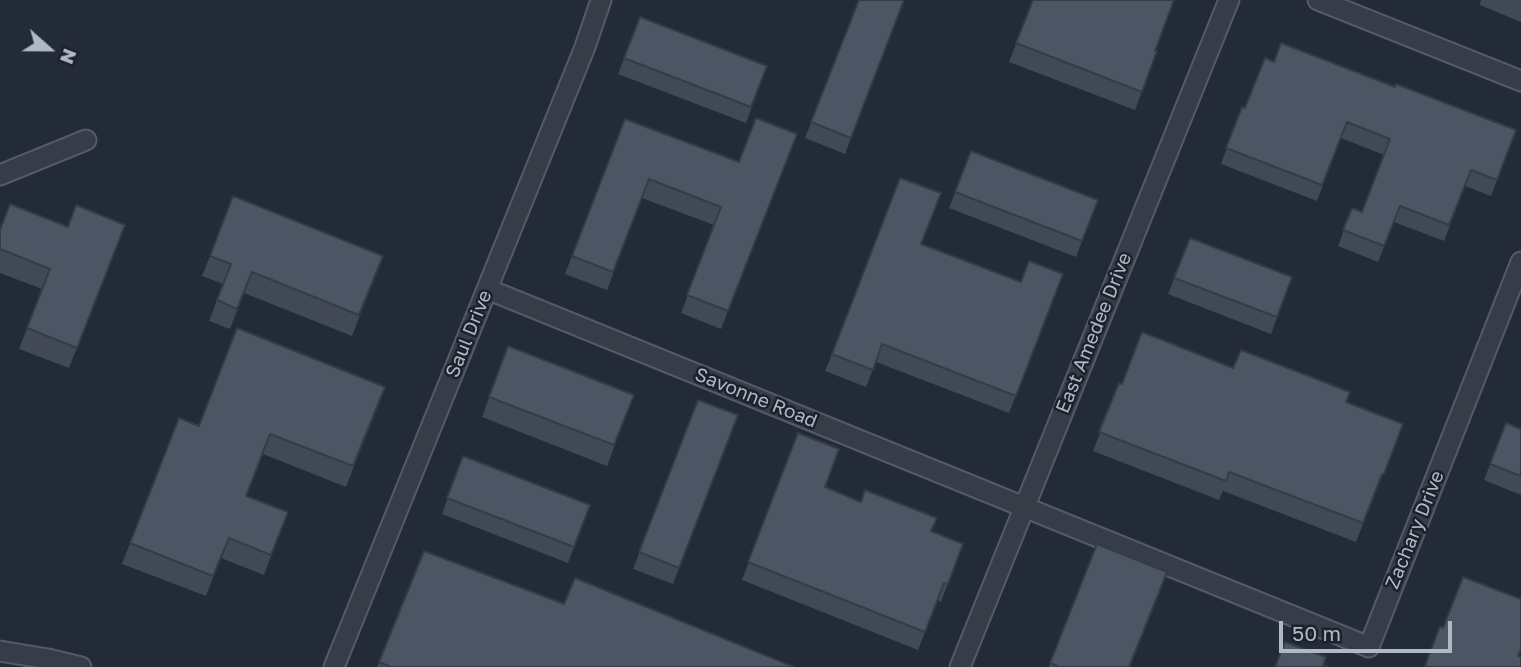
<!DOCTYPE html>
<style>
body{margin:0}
#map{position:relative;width:1521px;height:667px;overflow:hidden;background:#222b37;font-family:"Golos Text",sans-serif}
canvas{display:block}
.north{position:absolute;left:14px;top:14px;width:70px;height:70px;-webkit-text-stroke:5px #1b222d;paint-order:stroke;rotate:111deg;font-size:19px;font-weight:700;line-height:28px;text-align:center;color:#b0b8c4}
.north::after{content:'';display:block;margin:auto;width:24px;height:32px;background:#b0b8c4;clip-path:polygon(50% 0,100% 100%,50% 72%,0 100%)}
.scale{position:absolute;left:1279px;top:621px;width:173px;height:32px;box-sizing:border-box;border:4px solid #b0b8c4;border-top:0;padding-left:9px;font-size:21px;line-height:24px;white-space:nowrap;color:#b0b8c4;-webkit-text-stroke:5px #1b222d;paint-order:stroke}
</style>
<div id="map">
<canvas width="1521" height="667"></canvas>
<div class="north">N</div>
<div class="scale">50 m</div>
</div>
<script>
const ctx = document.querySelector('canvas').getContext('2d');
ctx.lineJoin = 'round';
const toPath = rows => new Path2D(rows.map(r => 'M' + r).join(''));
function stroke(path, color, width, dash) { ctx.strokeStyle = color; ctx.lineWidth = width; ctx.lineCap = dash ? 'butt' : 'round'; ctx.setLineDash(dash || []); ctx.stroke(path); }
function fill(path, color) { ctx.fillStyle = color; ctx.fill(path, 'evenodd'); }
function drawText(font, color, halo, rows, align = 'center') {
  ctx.font = font + ' "Golos Text",sans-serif'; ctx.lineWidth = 5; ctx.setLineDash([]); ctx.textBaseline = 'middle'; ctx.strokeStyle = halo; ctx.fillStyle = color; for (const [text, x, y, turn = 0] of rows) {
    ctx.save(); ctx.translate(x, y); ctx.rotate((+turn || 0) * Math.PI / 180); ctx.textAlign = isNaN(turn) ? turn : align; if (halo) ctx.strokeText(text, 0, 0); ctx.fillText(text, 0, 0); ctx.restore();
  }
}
const minor = toPath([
 [1318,0,1521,81],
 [0,175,86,140],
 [487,289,1369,647,1521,262],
 [0,651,48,659,81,667],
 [334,667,585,47,601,0],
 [960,667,1229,0]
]);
stroke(minor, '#535b66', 23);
stroke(minor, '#363d48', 19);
fill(toPath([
 [859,0,904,0,845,154,805,138],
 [1033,0,1157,51,1135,110,1009,62],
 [1481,0,1521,0,1521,22,1480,5],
 [640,17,767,66,746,123,618,74],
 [1274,62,1395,87,1516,130,1491,196,1465,186,1444,241,1394,222,1378,262,1338,246,1352,208,1362,212,1384,155,1341,138,1317,201,1221,164,1242,107,1245,108],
 [625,119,739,162,790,152,721,329,681,313,714,225,642,198,607,290,565,274],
 [971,151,1098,200,1076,257,949,208],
 [125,225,69,368,19,349,42,289,0,273,0,230],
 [1190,238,1292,277,1271,334,1168,294],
 [921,244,1021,282,1057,291,1009,413,876,362,866,387,825,371,832,354],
 [210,256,383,256,352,336,244,293,230,329,209,321,223,284,202,276],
 [508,346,634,395,607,466,482,417],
 [1233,368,1346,402,1403,424,1356,542,1223,491,1219,500,1093,451,1119,383,1122,384],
 [385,387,346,487,263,454,246,496,280,532,264,575,221,558,206,596,122,564,130,543,199,426],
 [698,400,738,415,673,584,633,569],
 [1506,423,1521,429,1521,495,1484,480],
 [798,433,825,488,963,544,941,602,938,600,918,650,742,580],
 [463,456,590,505,568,563,442,514],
 [1097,544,1167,572,1160,592,1130,667,1049,667],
 [424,551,564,604,794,667,377,667]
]), '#404955');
const building = toPath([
 [859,0,904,0,851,138,811,122,859,0],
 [1033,0,1174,0,1155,51,1157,51,1142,92,1016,43,1033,0],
 [640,17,767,66,751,107,624,58,640,17],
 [1281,43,1395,87,1396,84,1516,130,1497,180,1471,170,1449,225,1400,206,1384,246,1343,230,1352,208,1362,212,1390,139,1347,122,1322,185,1226,148,1242,107,1245,108,1265,58,1274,62,1281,43],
 [756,118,797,134,728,311,687,295,721,207,649,179,613,272,572,256,625,119,739,162,756,118],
 [971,151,1098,200,1082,241,955,192,971,151],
 [900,178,941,193,921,244,1021,282,1029,261,1063,274,1016,396,882,344,873,370,832,354,900,178],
 [233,196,383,256,359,315,252,272,237,309,217,300,231,264,210,256,233,196],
 [10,204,68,227,76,205,125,225,77,348,27,328,50,269,0,249,0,230,10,204],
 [1190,238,1292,277,1277,317,1174,278,1190,238],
 [237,328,385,387,353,466,270,434,246,496,288,512,271,555,229,538,213,576,130,543,179,418,199,426,237,328],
 [1142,332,1233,368,1241,350,1350,392,1346,402,1403,424,1384,474,1382,474,1363,523,1229,472,1226,481,1099,432,1119,383,1122,384,1142,332],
 [508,346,634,395,614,445,489,397,508,346],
 [698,400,738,415,679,568,639,552,698,400],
 [1506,423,1521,429,1521,476,1490,464,1506,423],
 [798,433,839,449,825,487,861,502,865,490,937,518,931,531,963,544,948,584,944,583,925,632,748,562,798,433],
 [463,456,590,505,574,547,447,498,463,456],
 [1097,544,1167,572,1129,667,1060,667,1050,663,1097,544],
 [424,551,564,604,575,578,794,667,391,667,379,662,424,551],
 [1463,577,1521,599,1521,649,1518,656,1521,657,1521,667,1429,667,1425,666,1440,626,1443,628,1463,577],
 [1285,642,1326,657,1323,665,1327,667,1275,667,1285,642]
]);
fill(building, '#4b5563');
stroke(building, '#343c45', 2);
drawText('19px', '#b0b8c4', '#1b222d', [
 ["East Amedee Drive",1094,333,-68],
 ["Saul Drive",469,334,-68],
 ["Savonne Road",756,398,22],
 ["Zachary Drive",1415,530,-68]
]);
</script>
